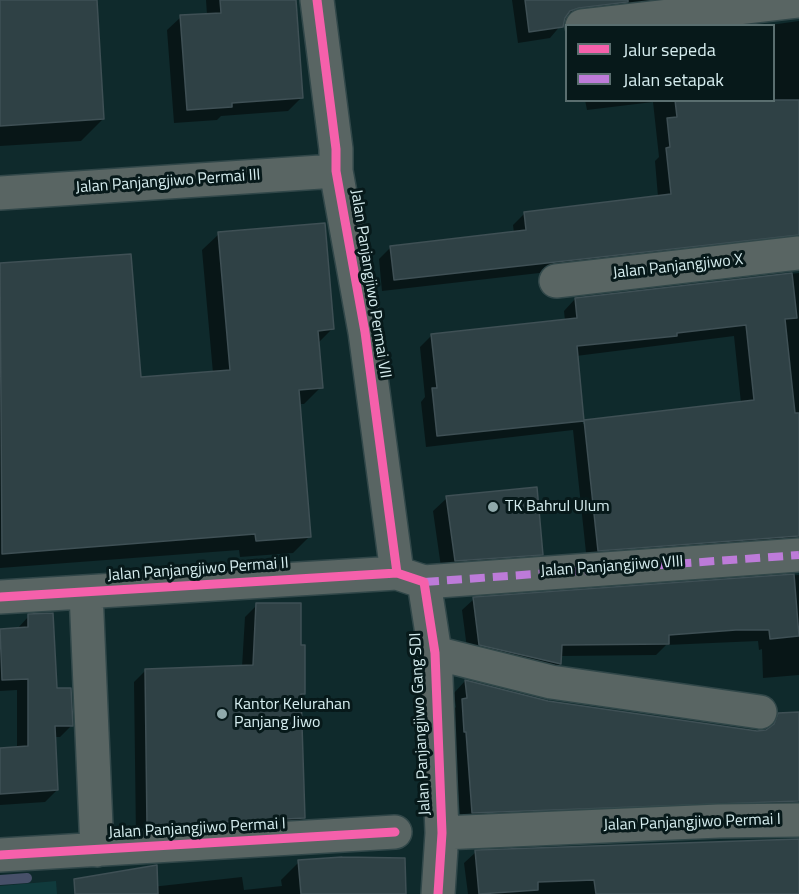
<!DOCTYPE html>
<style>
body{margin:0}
#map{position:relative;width:799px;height:894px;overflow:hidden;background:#0f2a2c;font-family:"Titillium Web",sans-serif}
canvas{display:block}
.legend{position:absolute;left:565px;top:24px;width:210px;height:78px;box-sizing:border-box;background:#07191a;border:2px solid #5a6e6f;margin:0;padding:8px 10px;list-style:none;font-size:18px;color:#d6edef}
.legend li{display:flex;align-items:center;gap:12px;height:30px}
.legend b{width:30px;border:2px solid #5a6e6f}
</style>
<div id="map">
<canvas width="799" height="894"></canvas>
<ul class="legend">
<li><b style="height:8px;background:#f560ab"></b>Jalur sepeda</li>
<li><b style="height:8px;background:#bd7bd9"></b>Jalan setapak</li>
</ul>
</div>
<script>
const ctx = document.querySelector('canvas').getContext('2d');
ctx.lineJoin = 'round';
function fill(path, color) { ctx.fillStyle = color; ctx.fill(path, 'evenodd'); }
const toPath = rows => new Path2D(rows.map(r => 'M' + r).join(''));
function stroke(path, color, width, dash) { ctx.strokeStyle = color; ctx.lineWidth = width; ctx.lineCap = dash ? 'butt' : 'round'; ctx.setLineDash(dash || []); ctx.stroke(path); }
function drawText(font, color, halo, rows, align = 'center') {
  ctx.font = font + ' "Titillium Web",sans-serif'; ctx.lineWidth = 6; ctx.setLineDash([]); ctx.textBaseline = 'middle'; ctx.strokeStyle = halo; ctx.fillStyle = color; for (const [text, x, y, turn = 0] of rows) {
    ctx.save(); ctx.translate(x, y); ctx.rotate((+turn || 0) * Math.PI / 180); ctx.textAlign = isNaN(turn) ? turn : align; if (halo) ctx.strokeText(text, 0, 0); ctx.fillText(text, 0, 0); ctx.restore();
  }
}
fill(toPath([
 [56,881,57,894,0,894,0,886]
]), '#103a3c');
fill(toPath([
 [0,0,95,0,103,119,81,141,0,146],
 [206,0,283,0,301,98,288,111,221,116,217,120,174,123,167,30,181,17,207,15],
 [512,0,727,0,567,18,550,38,518,43],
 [799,21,799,251,784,245,382,291,379,259,391,247,514,233,513,225,524,214,658,197,655,161,659,157,653,102,587,110,585,100,774,100,774,26,763,26],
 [219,234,332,329,317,344,321,387,304,404,299,404,310,536,293,553,240,557,239,550,0,568,0,264,129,256,140,379,213,373,202,250],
 [799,273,799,553,587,562,573,430,426,447,421,402,425,397,420,347,432,335,565,321,564,311,575,299],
 [734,336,741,403,583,424,576,356],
 [447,498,542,554,528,568,442,574,433,511],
 [799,575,799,675,763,678,762,649,759,650,758,641,666,645,656,655,560,656,560,664,548,675,468,656,462,610,474,599],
 [257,605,299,647,304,694,300,697,304,818,292,830,136,838,134,682,146,670,242,667,245,617],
 [29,616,55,690,71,726,60,737,54,737,57,790,45,802,0,805,0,750,17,749,17,690,0,691,0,630,17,629],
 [465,681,548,702,757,732,765,731,779,714,799,713,799,817,461,824,451,712,456,707,454,693],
 [799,840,799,894,468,894,464,863,476,852],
 [299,862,404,894,88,894,242,877,244,890,282,886,281,880]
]), '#0007');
stroke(toPath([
 [0,880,27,878]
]), '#475069', 10);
const building = toPath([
 [0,0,97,0,104,119,0,126,0,0],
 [220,0,296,0,303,98,232,103,232,107,187,110,180,15,221,13,220,0],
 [525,0,628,0,628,2,579,8,570,11,565,18,563,27,529,32,525,0],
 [675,100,799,100,799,235,394,280,390,246,526,230,524,212,671,194,666,148,670,147,667,118,677,117,675,100],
 [325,223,334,329,318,331,323,388,299,390,311,537,256,541,255,534,2,554,0,263,131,254,141,377,230,370,218,232,325,223],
 [792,273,797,318,785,319,795,413,799,413,799,536,598,551,584,420,754,400,746,325,677,333,677,336,577,346,584,421,437,436,432,388,437,388,431,334,577,318,575,298,792,273],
 [537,487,543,555,455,561,446,496,537,487],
 [794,574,799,636,770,639,769,630,736,630,669,635,669,644,562,645,561,664,479,645,473,597,794,574],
 [256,603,301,603,301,645,305,645,305,694,301,694,305,818,147,826,145,669,253,665,256,603],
 [53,613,57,688,71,688,73,726,55,726,58,790,0,794,0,748,28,746,28,679,2,680,0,629,28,627,28,614,53,613],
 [465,680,548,701,757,731,766,730,774,724,778,713,799,712,799,801,472,813,466,732,464,732,462,699,467,698,465,680],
 [799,839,799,894,596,894,594,880,538,882,538,890,479,894,475,850,799,839],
 [342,857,405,858,406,894,301,894,298,860,342,857],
 [157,865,158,894,75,894,74,879,157,865]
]);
fill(building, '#2f4145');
stroke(building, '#3f5055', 1.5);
const minor = toPath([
 [317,0,336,149,336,171,365,332,397,573],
 [582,26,799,1],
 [0,193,336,171],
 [556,281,799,253],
 [424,582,799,555],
 [86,592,97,850],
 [0,597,397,573,424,582,435,653,442,833,438,894],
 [435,653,551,682,760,712],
 [442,833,719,821,799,820],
 [0,855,395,832]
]);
stroke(minor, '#314749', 36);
stroke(minor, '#596563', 33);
stroke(toPath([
 [424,582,799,555]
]), '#bd7bd9', 8, [15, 8]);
stroke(toPath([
 [317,0,336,149,336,171,365,332,397,573],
 [0,597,397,573,424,582,435,653,442,833,438,894],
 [0,855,395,832]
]), '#f560ab', 9);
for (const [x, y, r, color] of [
 [493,507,6,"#90a9ab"],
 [222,714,6,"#90a9ab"]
]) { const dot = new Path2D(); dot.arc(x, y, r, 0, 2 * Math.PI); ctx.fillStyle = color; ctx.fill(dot); stroke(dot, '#07191a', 2); }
drawText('16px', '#d6edef', '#07191a', [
 ["Jalan Panjangjiwo Permai III",168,182,-4],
 ["Jalan Panjangjiwo X",678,267,-6],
 ["Jalan Panjangjiwo Permai VII",370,284,81],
 ["Jalan Panjangjiwo VIII",612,567,-4],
 ["Jalan Panjangjiwo Permai II",198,570,-4],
 ["Jalan Panjangjiwo Gang SDI",421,724,-93],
 ["Jalan Panjangjiwo Permai I",692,823,-2],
 ["Jalan Panjangjiwo Permai I",197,829,-3]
]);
drawText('16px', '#d6edef', '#07191a', [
 ["TK Bahrul Ulum",505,507],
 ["Kantor Kelurahan",234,705],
 ["Panjang Jiwo",234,723]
], 'left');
</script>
